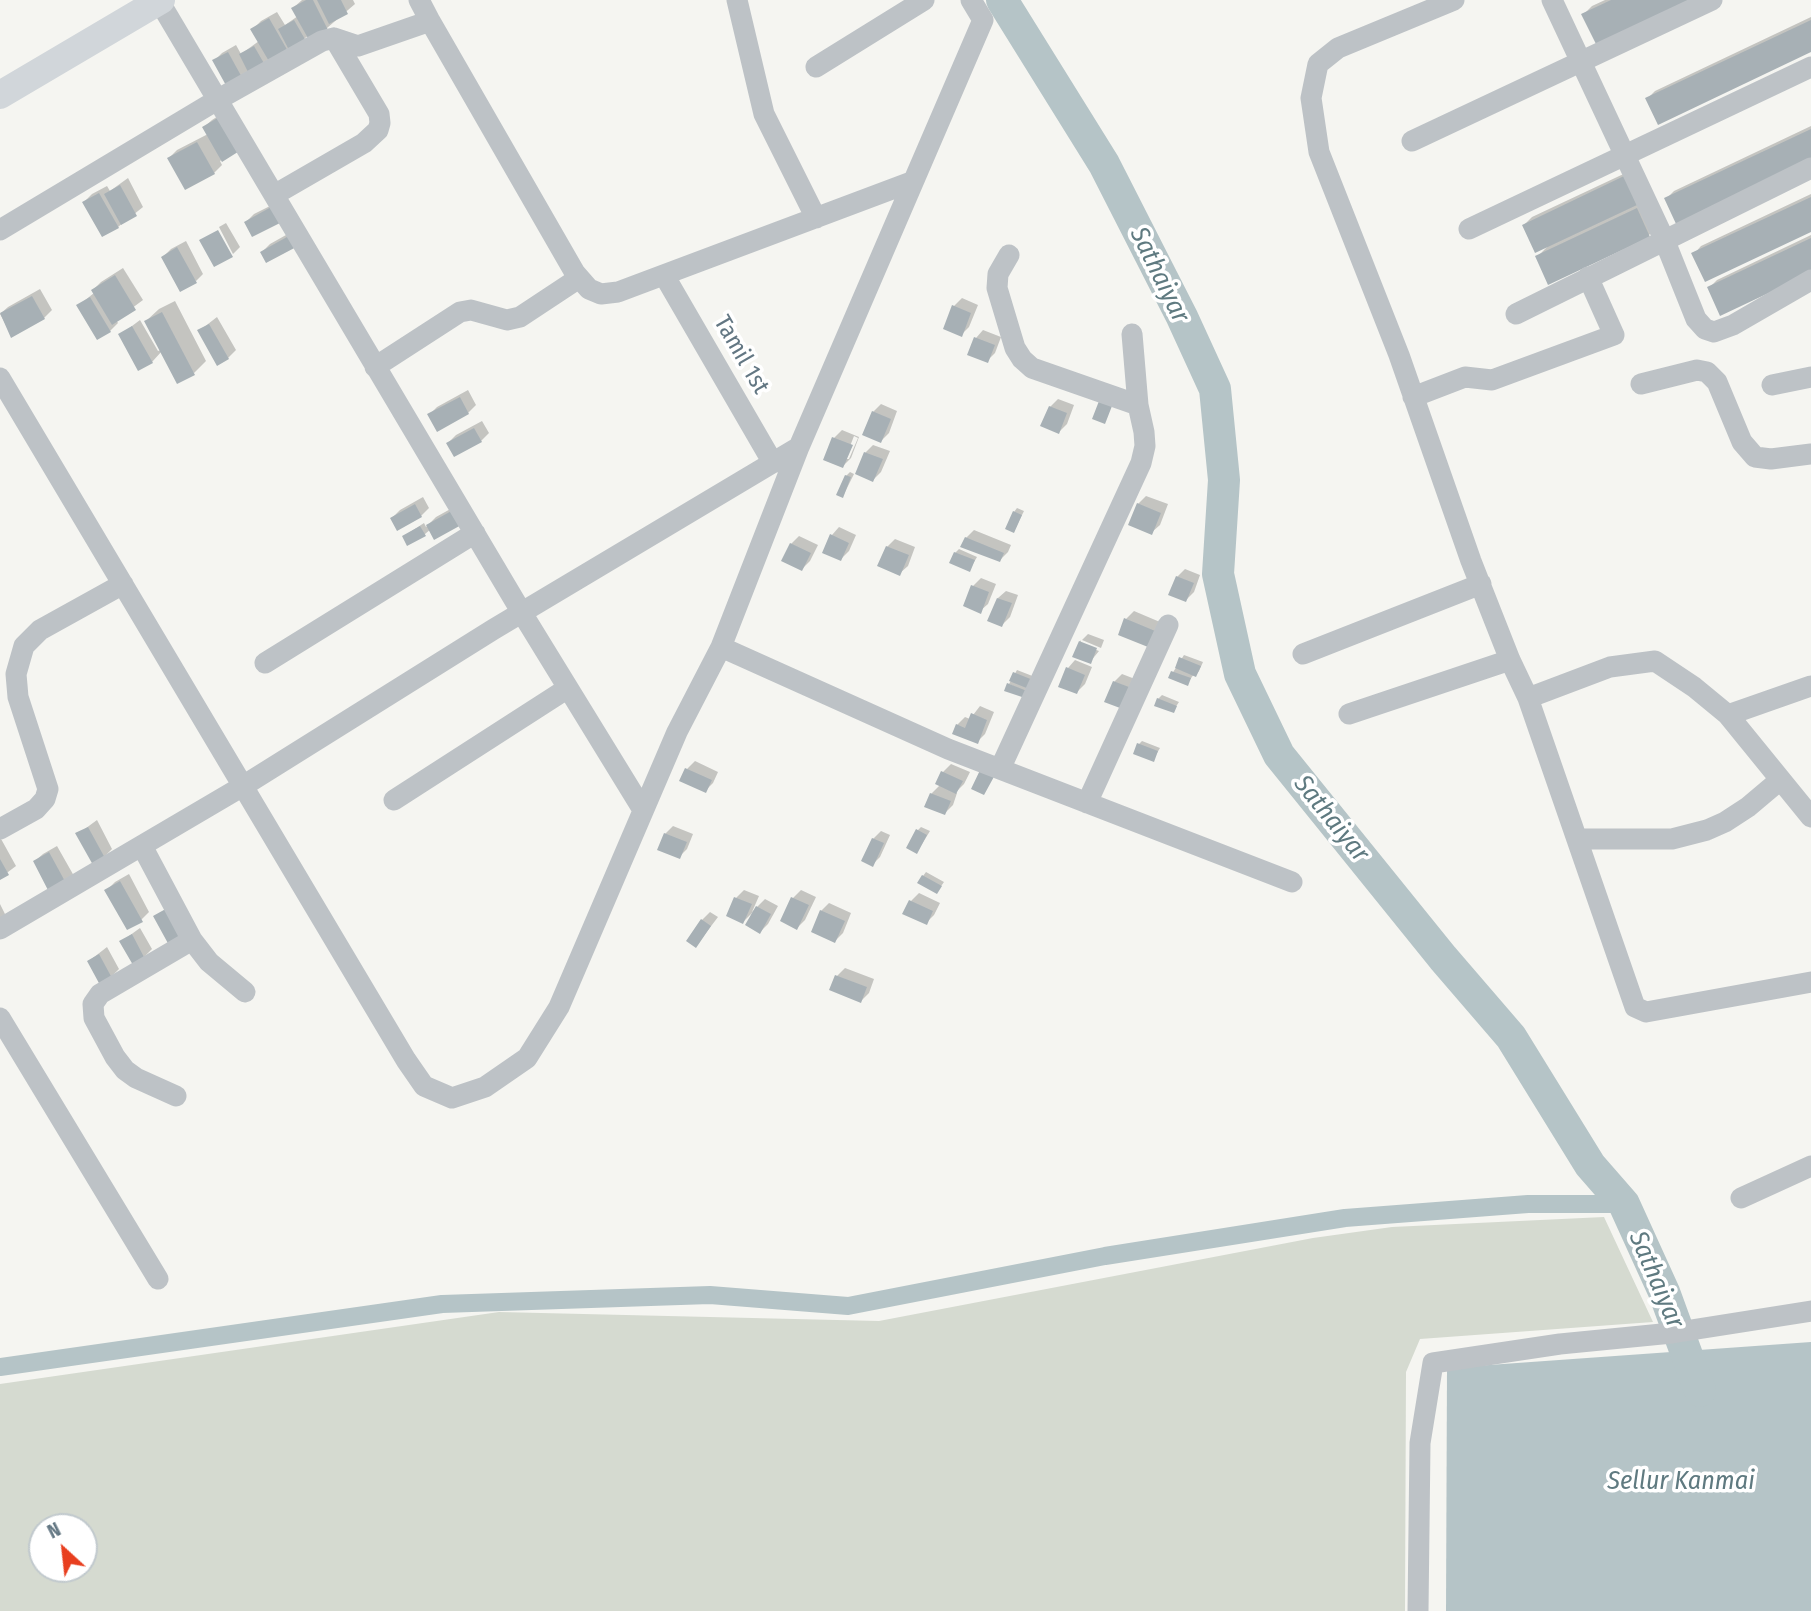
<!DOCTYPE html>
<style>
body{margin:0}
#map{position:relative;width:1811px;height:1611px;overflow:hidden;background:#f5f5f1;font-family:"Fira Sans Condensed",sans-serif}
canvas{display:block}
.north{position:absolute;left:28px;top:1513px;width:70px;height:70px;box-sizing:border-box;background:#fff;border:2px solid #c1c9cd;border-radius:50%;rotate:333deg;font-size:19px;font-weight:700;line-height:28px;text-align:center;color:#637783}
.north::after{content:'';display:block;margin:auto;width:24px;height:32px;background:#e83f1f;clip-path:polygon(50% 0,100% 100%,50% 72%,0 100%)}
</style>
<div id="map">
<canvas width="1811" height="1611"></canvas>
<div class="north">N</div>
</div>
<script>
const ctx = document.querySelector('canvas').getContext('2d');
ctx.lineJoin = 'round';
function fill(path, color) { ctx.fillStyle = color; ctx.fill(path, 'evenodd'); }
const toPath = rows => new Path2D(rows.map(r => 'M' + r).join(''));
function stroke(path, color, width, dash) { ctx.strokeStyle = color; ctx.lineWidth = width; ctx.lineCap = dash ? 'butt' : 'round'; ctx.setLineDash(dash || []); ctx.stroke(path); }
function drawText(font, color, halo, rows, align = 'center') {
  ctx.font = font + ' "Fira Sans Condensed",sans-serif'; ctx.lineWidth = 7; ctx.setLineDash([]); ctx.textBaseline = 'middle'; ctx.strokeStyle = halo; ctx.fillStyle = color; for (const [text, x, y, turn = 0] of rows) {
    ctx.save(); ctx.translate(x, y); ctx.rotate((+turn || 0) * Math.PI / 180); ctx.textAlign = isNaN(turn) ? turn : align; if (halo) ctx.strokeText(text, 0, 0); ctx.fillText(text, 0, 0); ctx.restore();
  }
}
fill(toPath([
 [1604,1217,1653,1322,1420,1339,1406,1372,1405,1611,0,1611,0,1384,499,1312,879,1321,1313,1238,1392,1227],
 [42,1527,84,1527,84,1569,42,1569]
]), '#d5dad0');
fill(toPath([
 [1811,1342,1811,1611,1446,1611,1447,1368]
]), '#b5c4c7');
fill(toPath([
 [302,0,353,0,355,4,327,28,309,38,308,36,243,80,214,61,222,53,236,45,241,54,259,41,253,29,261,21,277,12,285,25,298,16,293,8],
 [1605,0,1685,0,1584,14,1592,6],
 [1811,17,1811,50,1647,99,1655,91],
 [229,109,240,149,220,161,222,165,214,173,169,158,177,150,208,134,204,127,212,120],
 [1811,126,1811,161,1666,199,1674,191],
 [1632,170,1657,227,1649,235,1549,282,1537,257,1548,246,1524,225,1532,217],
 [128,178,143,207,118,227,84,202,92,194,107,186,110,191],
 [1811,194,1811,230,1694,254,1701,246],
 [282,200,289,212,246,222,254,214],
 [226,223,240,247,233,254,219,227],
 [302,226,267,261,262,252,270,244],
 [1811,235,1811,271,1709,288,1717,280],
 [186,241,203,274,196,281,163,257,171,249],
 [123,268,143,300,116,320,118,323,110,331,79,305,94,293,93,290,101,282],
 [40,289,52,310,44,318,12,336,0,314,8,307],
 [962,298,978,305,969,327,961,335,945,328,954,306],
 [175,301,206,361,194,373,162,351,152,362,120,335,140,320,158,351,161,350,146,321,159,309],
 [217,317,236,350,228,358,199,331],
 [983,330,1001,337,995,353,987,361,976,338],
 [468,390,476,405,468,413,429,415,437,407],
 [1058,399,1074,405,1067,424,1059,432,1050,407],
 [881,404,897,411,889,433,881,441,873,412],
 [482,421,489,433,481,441,448,443,456,435],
 [842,430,859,437,851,458,843,466,834,438],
 [854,436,858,438,849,459,845,459],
 [873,445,890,451,881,472,873,480,865,453],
 [850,472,854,474,843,496,846,476],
 [1146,496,1168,504,1160,525,1152,532,1138,504],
 [423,497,429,508,421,516,392,518,400,510],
 [463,502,425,534,404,536,424,523,426,527,436,517],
 [1017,508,1024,511,1014,531,1014,512],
 [839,527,856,535,849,551,841,559,832,535],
 [974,530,1011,545,1008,552,1000,560,966,538],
 [799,536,818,545,810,561,802,569,791,544],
 [895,539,915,547,908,566,900,573,887,547],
 [959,549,977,557,970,569,955,553],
 [1185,569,1200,575,1194,592,1186,600,1177,577],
 [981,578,996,584,988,604,980,611,973,586],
 [1006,591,1018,595,1010,617,1002,625,998,598],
 [1134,611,1167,625,1161,639,1126,619],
 [1088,634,1104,640,1101,648,1082,640],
 [1081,640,1081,644,1099,651,1090,662,1080,642],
 [1184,655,1203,662,1199,671,1196,675,1194,674,1187,684,1170,677],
 [1075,660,1092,667,1085,684,1077,692,1068,668],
 [1017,670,1035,677,1028,693,1009,684],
 [1122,674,1135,679,1128,698,1114,682],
 [1162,695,1179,702,1173,711,1158,699],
 [980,706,994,712,985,734,977,742,957,725,965,717,970,719],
 [1142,741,1160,748,1153,760,1139,744],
 [695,761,718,772,713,783,705,791,687,769],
 [951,764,970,772,964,784,956,792,957,793,953,805,945,813,931,794,940,785,937,783,943,772],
 [97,820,112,849,104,857,78,834],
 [673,826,693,834,687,849,679,857,665,834],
 [921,827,930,831,917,852,918,830],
 [881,831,890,835,880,857,872,865,873,839],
 [0,837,16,866,0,878],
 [57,846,74,876,66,884,35,861,43,854],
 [926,872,944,882,937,892,923,876],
 [129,874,149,912,141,920,107,890,115,882],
 [744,890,759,896,752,912,765,899,778,906,768,924,760,932,753,912,743,922,728,915,736,898],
 [801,890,816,897,805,920,797,928,793,898],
 [919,893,940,903,934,915,926,923,911,901],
 [829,903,851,913,843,933,835,941,821,911],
 [0,904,6,916,0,923],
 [710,912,718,917,696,946,702,920],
 [140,928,152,949,144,957,122,941],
 [107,947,119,969,111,977,89,961],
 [845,968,874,979,869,993,861,1001,837,976]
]), '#0003');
stroke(toPath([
 [0,1367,442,1304,710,1295,848,1306,1105,1256,1345,1218,1528,1204,1624,1204]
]), '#b5c4c7', 18);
stroke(toPath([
 [1002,0,1104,164,1182,317,1215,389,1224,480,1218,574,1240,674,1279,755,1443,958,1511,1037,1590,1165,1624,1204,1664,1292,1700,1391]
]), '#b5c4c7', 32);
fill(toPath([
 [306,0,313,0,328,30,309,40,291,8],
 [317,0,341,0,348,14,329,24],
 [1611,0,1689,0,1596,44,1581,14],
 [269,18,289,53,270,63,250,29],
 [294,20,306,41,289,50,278,29],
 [1811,20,1811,52,1658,125,1645,98],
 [254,46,265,65,249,74,239,54],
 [228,52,244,81,228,89,212,60],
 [221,116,241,150,222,162,202,127],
 [1811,129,1811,163,1677,226,1664,198],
 [197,142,215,174,185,190,167,158],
 [1624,176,1637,205,1535,253,1522,225],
 [120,185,137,216,121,225,104,194],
 [99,193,119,228,102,237,82,202],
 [1811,197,1811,232,1705,282,1691,253],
 [273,206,282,222,252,237,244,222],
 [1637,208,1650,237,1548,285,1535,256],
 [218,230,233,257,214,267,199,240],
 [294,233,300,245,266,263,260,252],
 [1811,238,1811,273,1720,316,1707,287],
 [177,247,197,283,180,292,161,257],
 [115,275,136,310,112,325,91,290],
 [32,296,45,319,11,338,0,313],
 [90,297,111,332,97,340,76,305],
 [952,305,971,313,962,337,943,329],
 [162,312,195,375,177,384,144,321],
 [209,324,229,359,217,366,197,330],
 [132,326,153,363,138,371,118,334],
 [974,337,995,345,988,363,967,355],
 [460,397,469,414,437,432,427,414],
 [1099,401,1112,406,1105,424,1092,419],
 [1049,406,1067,413,1059,434,1040,426],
 [872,411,891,419,881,443,862,435],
 [474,428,482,442,454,457,446,443],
 [832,437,853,445,843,468,823,460],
 [864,452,883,459,873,482,855,474],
 [845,475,851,477,843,498,836,495],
 [1137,503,1161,513,1152,535,1128,525],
 [415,504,422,517,397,531,390,518],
 [455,509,463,524,434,540,426,525],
 [1013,511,1022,515,1014,533,1005,529],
 [420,526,426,536,407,546,402,536],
 [830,534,849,543,841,561,822,553],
 [965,537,1004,553,1000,562,960,547],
 [790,543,811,553,802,571,781,561],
 [886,546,909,555,900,576,877,566],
 [954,552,975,560,970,572,949,563],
 [1176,576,1194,583,1186,602,1168,595],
 [971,585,989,592,981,614,963,606],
 [997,598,1012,603,1002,627,987,621],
 [1124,618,1160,633,1153,649,1118,635],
 [1079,641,1097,648,1091,664,1072,657],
 [1179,657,1201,666,1196,677,1175,668],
 [1066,667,1085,675,1077,694,1058,687],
 [1171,671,1191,678,1188,686,1168,678],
 [1013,672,1033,680,1029,689,1009,681],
 [1113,681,1129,687,1120,708,1104,702],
 [1007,683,1027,691,1025,698,1004,691],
 [1157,698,1177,706,1174,713,1154,706],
 [971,713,987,720,978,744,952,734,956,724,965,728],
 [1137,743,1158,751,1154,762,1133,754],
 [982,766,996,773,984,795,971,789],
 [685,768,712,780,706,793,679,781],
 [941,771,963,781,956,794,935,784],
 [930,793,951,801,945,815,924,807],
 [88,827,105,858,93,865,75,833],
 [916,829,927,835,917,854,906,848],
 [664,833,687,842,680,859,657,850],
 [872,838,884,843,873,867,861,861],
 [49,852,67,885,50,894,33,861],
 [0,859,9,875,0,880],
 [922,875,942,886,937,894,917,883],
 [120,881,143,922,127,930,104,890],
 [734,897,752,904,743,924,726,916],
 [791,897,809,905,797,930,780,921],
 [909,900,933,911,927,925,902,914],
 [171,906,189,937,170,947,153,916],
 [756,906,771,914,760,934,745,925],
 [820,910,845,921,835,943,811,932],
 [701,919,711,926,696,948,686,941],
 [132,934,145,959,133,965,119,941],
 [99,954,112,978,100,985,87,961],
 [835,975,867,987,861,1003,829,990]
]), '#a7b0b5');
stroke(toPath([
 [737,0,764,114,816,218],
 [1454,0,1338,48,1318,64,1311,98,1319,152,1399,355,1471,561,1510,660,1528,698,1635,1007,1646,1012,1811,982],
 [1552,0,1664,239,1696,319,1705,329,1714,332,1733,325,1811,280],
 [159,1,274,195],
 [430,21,575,273,589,289,601,294,618,292,911,182],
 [334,38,379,114,380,123,378,130,364,143,274,195,522,613,643,810],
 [816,67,924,0],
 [1412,141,1712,0],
 [1469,229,1811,67],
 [0,230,217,100,322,41,334,38,358,46,430,21,419,0],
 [1009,255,998,274,997,288,1015,348,1022,359,1032,368,1138,405],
 [664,275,773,463],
 [1516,314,1811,168],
 [375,367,460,312,471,310,507,320,520,317,579,278],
 [0,378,406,1060,424,1086,452,1098,485,1087,527,1058,559,1007,677,732,721,647,799,447,983,20,971,0],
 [1641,384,1697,370,1707,372,1717,382,1742,442,1755,457,1771,459,1811,454],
 [1772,385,1811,377],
 [1413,397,1465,377,1492,380,1614,335,1588,277],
 [721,647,948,749,1292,882],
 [1303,654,1481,584],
 [265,663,475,533],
 [1528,698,1610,667,1655,661,1694,687,1728,715,1811,686],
 [1349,714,1510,660],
 [1728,715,1811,817],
 [1000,769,1141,463,1145,446,1144,432,1138,405,1132,334],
 [394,800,568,688],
 [1087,803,1168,625],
 [0,829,36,809,45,799,48,789,18,697,16,674,24,646,40,630,123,584],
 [1578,839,1672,839,1707,830,1725,822,1748,807,1780,780],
 [142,846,192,940,209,962,245,992],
 [0,929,243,786,494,629,799,447],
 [0,1018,158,1279],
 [176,1096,136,1078,125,1070,115,1057,94,1018,93,1004,100,994,192,940],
 [1741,1198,1811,1166],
 [1418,1611,1420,1443,1433,1363,1560,1344,1672,1333,1811,1311]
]), '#bdc2c6', 21);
stroke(toPath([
 [0,95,161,0]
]), '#d1d6da', 28);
drawText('24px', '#637783', '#fff', [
 ["Tamil 1st",741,355,60]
]);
drawText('italic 26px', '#5f7a80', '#fff', [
 ["Sathaiyar",1159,275,64],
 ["Sathaiyar",1331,819,51],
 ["Sathaiyar",1656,1280,67],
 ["Sellur Kanmai",1681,1482]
]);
</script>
